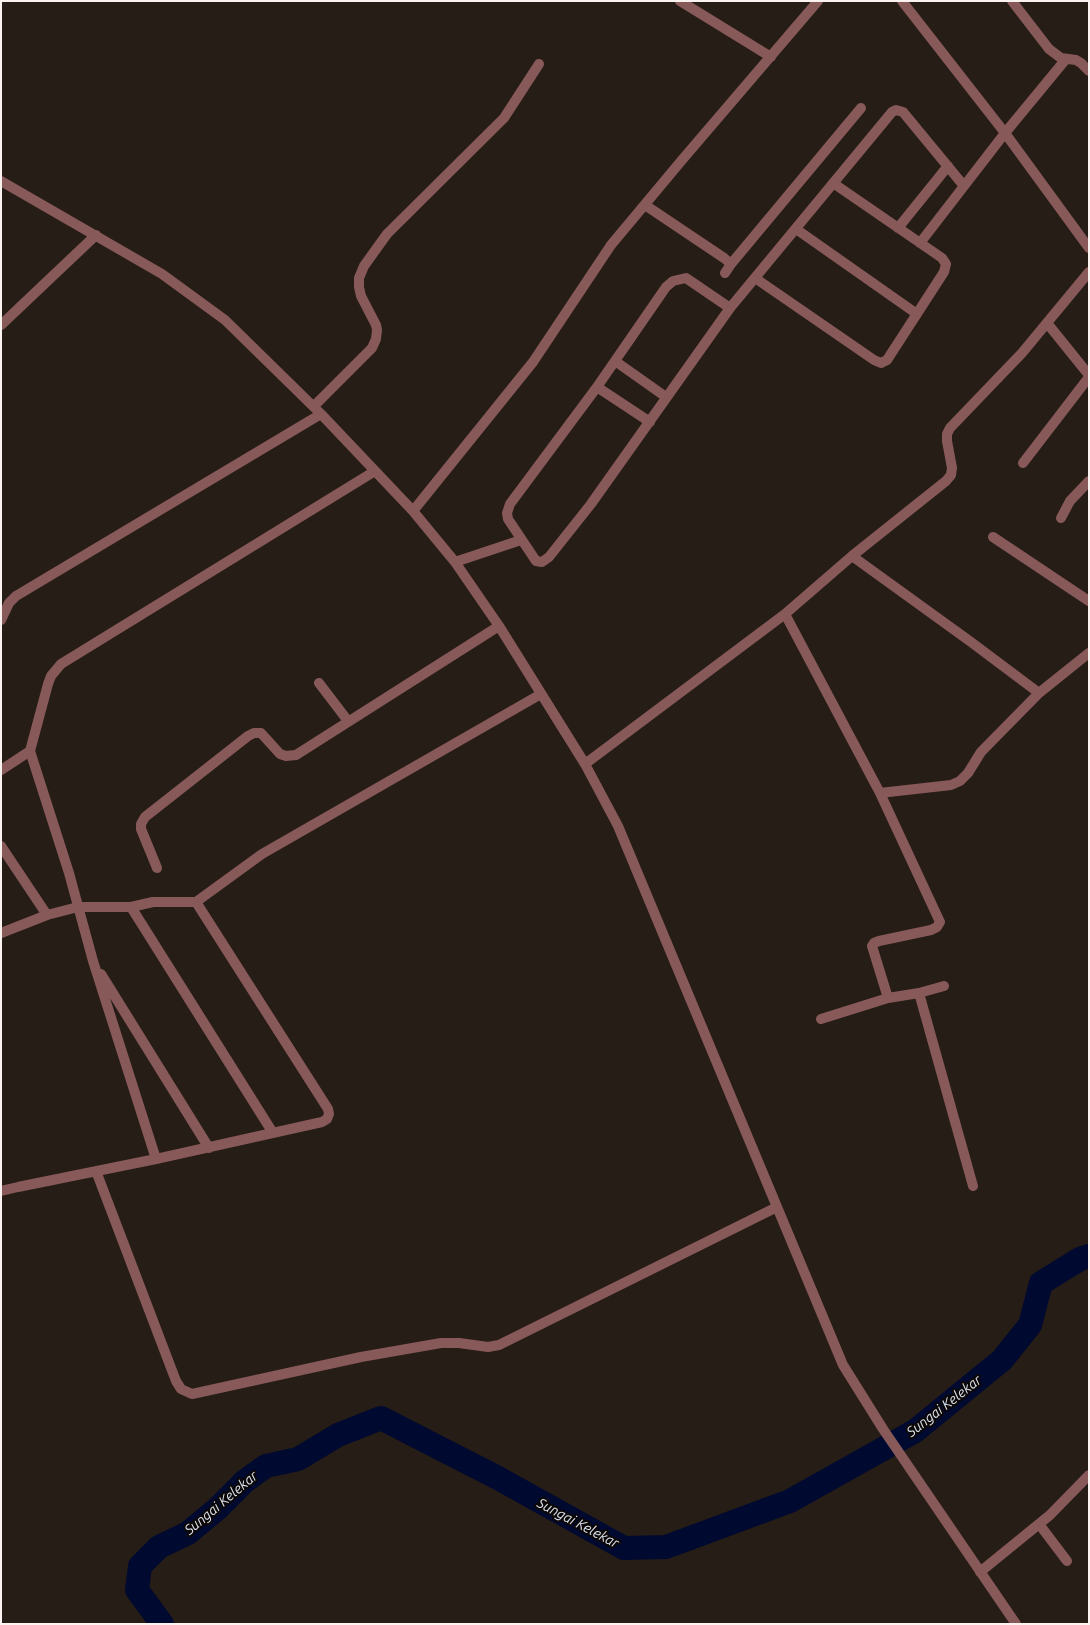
<!DOCTYPE html>
<style>
body{margin:0}
#map{position:relative;width:1090px;height:1625px;overflow:hidden;background:#271d17;font-family:Ubuntu,sans-serif}
canvas{display:block}
.frame{position:absolute;inset:0;border:2px solid #faf3ef;pointer-events:none}
</style>
<div id="map">
<canvas width="1090" height="1625"></canvas>
<div class="frame"></div>
</div>
<script>
const ctx = document.querySelector('canvas').getContext('2d');
ctx.lineJoin = 'round';
const toPath = rows => new Path2D(rows.map(r => 'M' + r).join(''));
function stroke(path, color, width, dash) { ctx.strokeStyle = color; ctx.lineWidth = width; ctx.lineCap = dash ? 'butt' : 'round'; ctx.setLineDash(dash || []); ctx.stroke(path); }
function drawText(font, color, halo, rows, align = 'center') {
  ctx.font = font + ' Ubuntu,sans-serif'; ctx.lineWidth = 4; ctx.setLineDash([]); ctx.textBaseline = 'middle'; ctx.strokeStyle = halo; ctx.fillStyle = color; for (const [text, x, y, turn = 0] of rows) {
    ctx.save(); ctx.translate(x, y); ctx.rotate((+turn || 0) * Math.PI / 180); ctx.textAlign = isNaN(turn) ? turn : align; if (halo) ctx.strokeText(text, 0, 0); ctx.fillText(text, 0, 0); ctx.restore();
  }
}
stroke(toPath([
 [162,1624,137,1590,140,1566,159,1547,188,1533,217,1509,245,1481,266,1466,298,1459,338,1435,381,1418,498,1478,624,1548,666,1547,790,1501,915,1431,1002,1360,1030,1325,1041,1283,1080,1259,1089,1256]
]), '#00092f', 24);
stroke(toPath([
 [680,1,771,57],
 [902,1,1005,133,1089,248],
 [1012,1,1049,49,1061,58,1076,60,1081,63,1089,71],
 [1,181,162,274,225,320,321,414,413,511,455,562,499,626,585,764,618,826,843,1365,883,1429,1016,1624],
 [645,205,724,258,731,264,725,273],
 [898,228,948,166],
 [796,229,917,314],
 [920,243,1005,133,1066,59],
 [731,264,861,108],
 [755,278,874,360,881,363,887,360,944,272,946,264,942,258,833,183],
 [730,308,686,278,673,281,666,287,597,387,510,504,507,513,508,519,536,561,542,562,549,557,591,504,730,308,892,112,896,110,903,112,964,186],
 [1047,323,1089,375],
 [1,325,96,235],
 [615,361,666,397],
 [597,387,650,422],
 [314,406,372,348,376,339,377,330,376,325,361,296,359,287,359,278,364,266,387,234,504,118,539,64],
 [1023,463,1089,377],
 [413,511,533,362,611,245,682,160,818,1],
 [1061,518,1070,501,1089,481],
 [993,537,1089,601],
 [852,556,971,642,1039,693],
 [455,562,521,540],
 [785,614,880,793,940,922,937,927,931,930,879,941,874,943,872,946,888,998,919,993,973,1186],
 [1,620,9,603,16,596,321,414],
 [319,683,348,721],
 [30,751,69,873,93,961,156,1159],
 [585,764,785,614,852,556,946,481,951,475,952,468,947,441,947,434,950,428,1022,353,1089,272],
 [1,770,30,751,48,684,51,676,61,664,375,471],
 [880,793,951,785,960,781,968,773,981,752,1039,693,1089,653],
 [1,846,47,915],
 [157,868,141,829,141,824,145,817,248,736,254,733,261,733,280,754,286,756,296,755,499,626],
 [131,907,273,1133],
 [1,933,47,915,78,907,131,907,153,902,196,902,262,854,541,694],
 [101,974,209,1148],
 [919,993,944,986],
 [821,1019,888,998],
 [96,1171,176,1381,181,1389,192,1394,361,1357,441,1343,459,1343,488,1347,499,1345,777,1207],
 [1,1191,18,1187,156,1159,322,1122,327,1119,329,1114,328,1109,196,902],
 [1039,1524,1067,1561],
 [980,1572,1050,1515,1089,1475]
]), '#885959', 10);
drawText('italic 14px', '#dae3f1', '#0d0806', [
 ["Sungai Kelekar",944,1406,-38],
 ["Sungai Kelekar",221,1503,-40],
 ["Sungai Kelekar",578,1523,28]
]);
</script>
